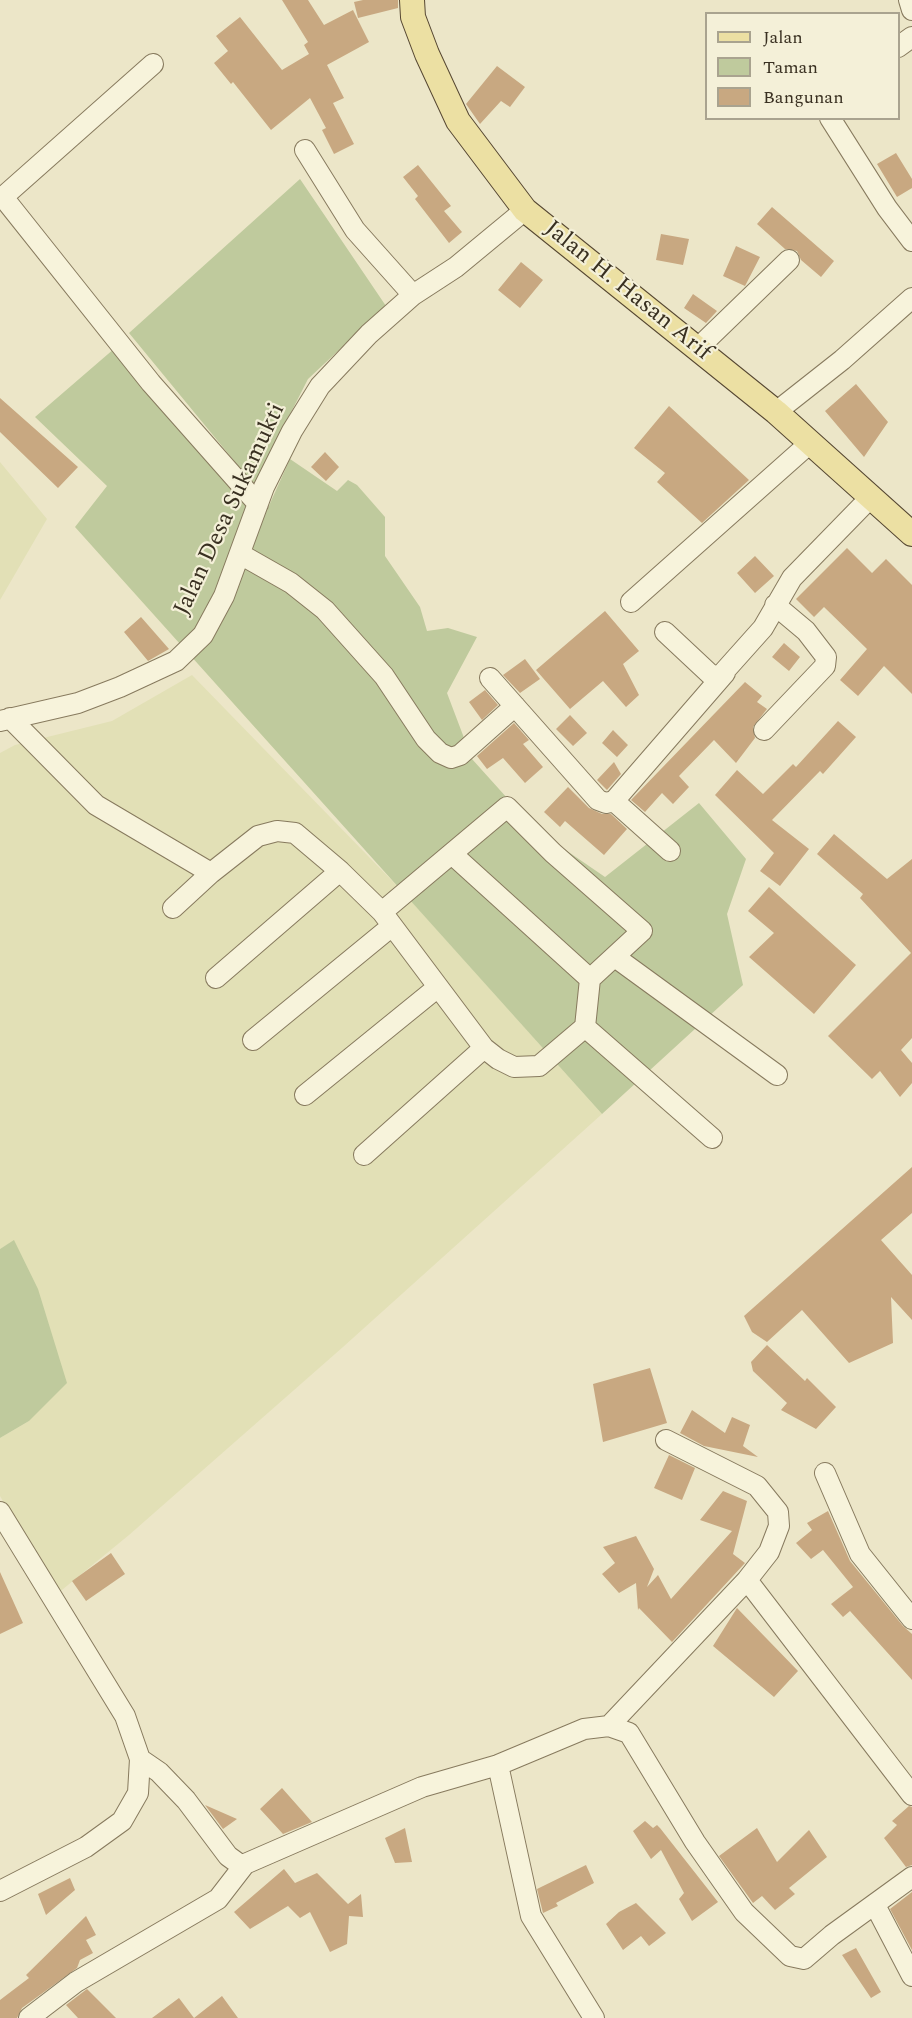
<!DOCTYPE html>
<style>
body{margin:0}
#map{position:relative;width:912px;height:2018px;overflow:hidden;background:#ece6c8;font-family:Spectral,serif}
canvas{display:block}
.legend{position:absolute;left:705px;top:12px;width:195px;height:108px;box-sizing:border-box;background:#f4f0d8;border:2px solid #a9a38f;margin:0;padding:8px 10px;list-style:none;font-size:18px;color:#393021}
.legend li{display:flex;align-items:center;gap:12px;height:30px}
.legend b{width:30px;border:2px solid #a9a38f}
</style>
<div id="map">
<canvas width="912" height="2018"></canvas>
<ul class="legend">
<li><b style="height:8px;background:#ece0a3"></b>Jalan</li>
<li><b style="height:16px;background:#bfca9d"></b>Taman</li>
<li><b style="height:16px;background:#c8a881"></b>Bangunan</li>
</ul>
</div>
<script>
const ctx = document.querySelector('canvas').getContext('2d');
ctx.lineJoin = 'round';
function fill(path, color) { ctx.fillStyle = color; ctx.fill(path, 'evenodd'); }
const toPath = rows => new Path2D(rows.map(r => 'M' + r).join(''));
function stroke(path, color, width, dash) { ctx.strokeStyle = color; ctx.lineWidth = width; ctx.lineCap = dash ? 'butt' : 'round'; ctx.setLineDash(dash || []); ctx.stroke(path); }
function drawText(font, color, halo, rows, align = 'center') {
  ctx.font = font + ' Spectral,serif'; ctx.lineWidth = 4.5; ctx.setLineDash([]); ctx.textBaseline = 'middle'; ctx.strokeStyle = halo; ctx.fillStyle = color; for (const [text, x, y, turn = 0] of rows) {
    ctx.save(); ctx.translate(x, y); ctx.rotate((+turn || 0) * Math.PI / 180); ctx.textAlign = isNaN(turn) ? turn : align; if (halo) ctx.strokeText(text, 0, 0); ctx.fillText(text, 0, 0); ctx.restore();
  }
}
fill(toPath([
 [0,462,47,519,0,600],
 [192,675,404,893,602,1114,343,1347,129,1535,57,1594,0,1496,0,1438,29,1421,14,1241,0,1249,0,753,15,745,112,721]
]), '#e2e0b6');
fill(toPath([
 [300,179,386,306,308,379,254,485,129,333],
 [115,348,244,501,267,510,290,459,337,491,348,480,357,485,385,517,385,556,420,607,427,631,448,628,477,637,447,693,472,759,535,829,605,877,699,803,746,859,727,914,743,985,602,1114,75,527,107,486,35,417],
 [14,1240,38,1289,67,1383,29,1421,0,1438,0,1249]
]), '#bfca9d');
fill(toPath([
 [282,0,308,0,324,25,353,10,369,42,327,65,344,98,333,103,354,144,334,154,322,130,326,128,310,98,271,130,233,82,231,84,214,63,228,51,216,36,240,17,282,70,309,54,304,45,308,42],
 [363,0,398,0,398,8,358,18,354,2],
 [497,66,525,87,510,107,501,101,480,124,466,104],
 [896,153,912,179,912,188,897,197,877,164],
 [418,165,451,206,444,211,462,232,449,243,415,199,418,196,403,177],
 [772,207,834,261,821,277,801,260,797,251,785,249,757,224],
 [661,234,689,239,683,265,656,260],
 [736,246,760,257,745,286,723,276],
 [521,262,543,280,520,308,498,290],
 [693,294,717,311,706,323,684,308],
 [856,384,888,422,864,457,825,411],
 [0,398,78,467,58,488,0,432],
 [669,406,749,480,702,523,657,482,665,473,634,448],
 [325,452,339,467,326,481,311,467],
 [847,548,872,573,886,559,912,585,912,694,884,666,858,696,840,680,867,649,824,607,814,617,796,599],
 [755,556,774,576,755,593,737,573],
 [605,611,639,651,623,664,639,695,626,707,603,681,570,709,536,670],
 [141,617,169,649,148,661,124,632],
 [784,643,800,657,789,671,772,657],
 [525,659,540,679,520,693,503,675],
 [745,682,762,696,757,702,767,709,753,727,755,738,736,763,714,740,679,776,689,787,673,804,662,793,645,812,631,800],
 [485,690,498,705,482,720,469,702],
 [570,715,587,733,573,746,556,729],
 [838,721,856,737,823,774,820,771,772,820,809,849,780,886,760,871,774,853,715,795,737,770,763,794,793,764,796,767],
 [514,723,529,740,523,744,543,767,525,783,503,758,487,769,477,756],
 [613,730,628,745,617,757,602,743],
 [614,762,621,774,607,790,597,780],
 [568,787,589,808,602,814,611,814,627,829,604,855,565,821,560,827,544,812],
 [834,834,887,879,912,859,912,1038,901,1050,912,1063,912,1083,900,1097,880,1071,872,1079,828,1036,911,953,860,898,863,894,817,854],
 [769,887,856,965,814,1014,749,957,774,933,748,911],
 [912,1167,912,1213,881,1240,912,1275,912,1320,891,1297,893,1343,849,1363,802,1310,767,1342,752,1332,744,1316],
 [767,1345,805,1381,807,1378,836,1407,816,1429,781,1410,787,1403,753,1371,751,1362],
 [650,1368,667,1423,603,1442,593,1384],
 [692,1410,725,1433,732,1417,750,1425,743,1446,758,1457,704,1446,680,1433],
 [669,1455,695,1468,682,1500,654,1488],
 [723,1491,747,1501,733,1554,745,1563,672,1642,639,1608,638,1610,636,1583,619,1593,602,1574,615,1563,603,1547,636,1536,654,1569,647,1587,658,1575,671,1599,732,1531,700,1520],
 [828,1511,850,1561,903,1626,912,1634,912,1680,850,1611,843,1617,831,1604,853,1587,823,1550,811,1559,796,1543,812,1530,807,1523],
 [111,1553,125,1574,86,1601,72,1581],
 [0,1572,23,1623,0,1634],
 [737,1608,798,1671,774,1697,713,1646],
 [282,1788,312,1822,283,1834,260,1809],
 [205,1805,237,1819,223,1829],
 [909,1806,912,1807,912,1865,906,1867,884,1838,897,1825,892,1821],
 [645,1821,653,1828,657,1825,660,1828,718,1902,692,1921,679,1899,684,1893,661,1850,651,1859,633,1831],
 [405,1828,412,1862,395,1863,385,1838],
 [757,1828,777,1862,809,1830,827,1857,789,1888,795,1894,775,1910,762,1896,753,1903,719,1856],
 [586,1865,594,1883,556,1903,558,1906,543,1913,537,1889],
 [284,1869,295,1883,317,1873,348,1904,361,1894,363,1917,349,1916,347,1944,330,1952,310,1912,300,1918,288,1906,250,1929,234,1912],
 [70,1878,75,1890,46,1915,38,1894],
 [912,1892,912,1950,890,1909],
 [636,1903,666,1933,649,1946,641,1936,623,1950,606,1924,619,1912],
 [86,1916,96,1935,86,1940,93,1953,80,1960,77,1968,22,2008,17,2018,0,2018,0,2000,29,1978,26,1975],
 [856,1948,881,1992,871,1998,842,1955],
 [87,1989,116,2018,78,2018,66,2005],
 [222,1996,238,2018,152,2018,179,1998,194,2018]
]), '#c8a881');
const minor = toPath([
 [909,0,912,10],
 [898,47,912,37],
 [153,64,3,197,151,383,258,504],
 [830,118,887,208,912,241],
 [305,150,355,230,413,295],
 [697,349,789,260],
 [776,412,842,360,912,298],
 [240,554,291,583,325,610,384,676,426,739,440,753,451,758,460,755,515,706],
 [631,602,810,443],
 [665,632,712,676,721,675,763,628,792,578,870,498],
 [490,678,598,800,606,803,614,801,725,673],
 [10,718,96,805,211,873],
 [0,721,78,703,120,687,176,661,203,635,224,596,264,487,292,431,320,386,369,334,413,295,456,267,525,210],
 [764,730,825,666,826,657,806,631,775,605],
 [614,801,670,851],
 [173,908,211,873,258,836,277,831,295,833,340,871,382,912,484,1048,498,1059,514,1067,539,1066,585,1027,590,979],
 [382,912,507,807,553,853,642,931,590,979,452,854],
 [615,957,777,1075],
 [216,978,340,871],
 [585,1027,712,1138],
 [253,1040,392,926],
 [305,1095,438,987],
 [364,1155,484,1048],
 [825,1473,860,1554,912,1619],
 [0,1512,125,1716,140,1759,138,1793,122,1821,86,1847,0,1891],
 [747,1580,912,1795],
 [609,1726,747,1580,769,1552,779,1526,778,1512,757,1486,666,1440],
 [140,1759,159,1772,186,1800,228,1856,239,1864,245,1864,422,1787,498,1765,584,1729,609,1726,629,1733,695,1842,744,1912,790,1956,804,1959,832,1935,912,1877],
 [498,1765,531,1916,594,2018],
 [875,1905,912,1976],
 [29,2018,76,1982,218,1899,245,1864]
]);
const major = toPath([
 [412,0,413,17,427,54,458,121,525,210,776,412,912,534]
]);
stroke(minor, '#877a5e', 22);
stroke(major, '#564732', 26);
stroke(minor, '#f7f3db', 20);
stroke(major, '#ece0a3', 24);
drawText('24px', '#393021', '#f4f0d8', [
 ["Jalan H. Hasan Arif",627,292,39],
 ["Jalan Desa Sukamukti",231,510,-65]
]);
</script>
